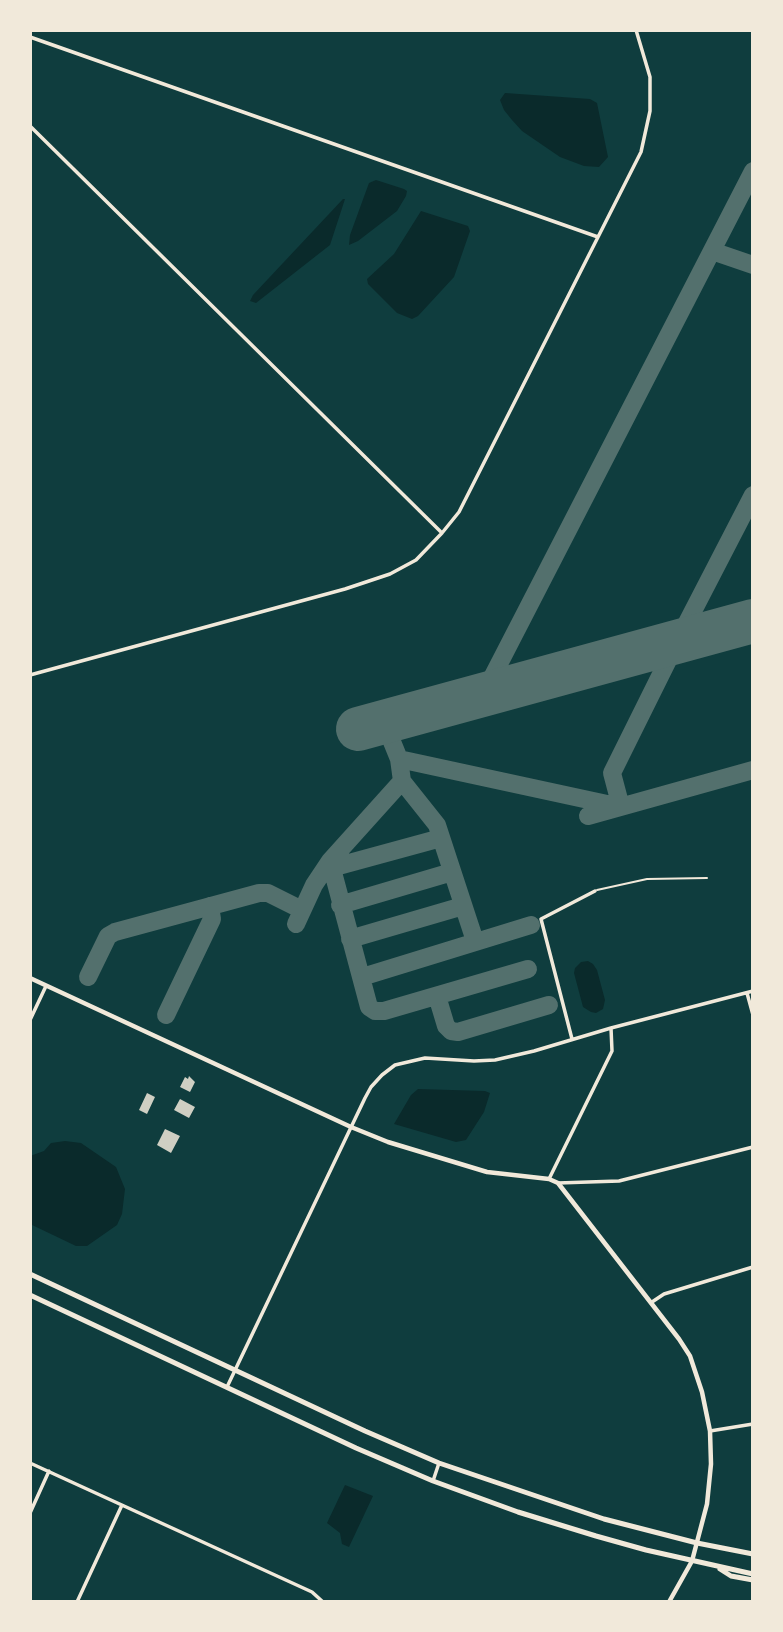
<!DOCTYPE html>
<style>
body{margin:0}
#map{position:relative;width:783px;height:1632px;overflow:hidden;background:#0f3d3e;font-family:"Source Sans 3",sans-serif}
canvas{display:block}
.frame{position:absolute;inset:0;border:32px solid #f1e9da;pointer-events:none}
</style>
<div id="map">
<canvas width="783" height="1632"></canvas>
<div class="frame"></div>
</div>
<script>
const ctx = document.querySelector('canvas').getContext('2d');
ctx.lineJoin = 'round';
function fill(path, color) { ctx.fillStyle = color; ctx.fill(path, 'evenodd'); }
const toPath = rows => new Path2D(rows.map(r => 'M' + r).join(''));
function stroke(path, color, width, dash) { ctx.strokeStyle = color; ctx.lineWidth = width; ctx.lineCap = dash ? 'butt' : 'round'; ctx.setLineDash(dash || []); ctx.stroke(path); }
fill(toPath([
 [505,93,590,99,597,103,608,157,599,167,584,166,560,157,522,131,512,120,504,110,500,100],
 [376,180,404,189,407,191,406,196,397,211,358,241,349,245,350,235,369,183],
 [343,199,345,199,330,245,256,303,250,301,253,295],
 [421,211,468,226,470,231,454,277,418,316,412,319,397,313,368,284,367,279,394,254],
 [588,961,593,964,597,970,605,1000,603,1009,596,1013,591,1012,583,1007,574,973,575,968,581,962],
 [418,1089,485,1091,490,1093,484,1112,466,1140,456,1142,394,1124,411,1095],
 [65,1141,81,1143,116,1167,125,1189,122,1214,117,1225,87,1246,76,1246,30,1224,30,1156,44,1151,51,1143],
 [345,1485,373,1496,349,1547,342,1544,340,1533,327,1523]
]), '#0a2a2b');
stroke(toPath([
 [712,251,753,265],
 [483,695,753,171],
 [384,722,399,759,621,807,612,773,677,642,753,495],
 [402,781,437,825,475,941],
 [588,816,753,770],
 [330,861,369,1007,375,1011,384,1011,528,969],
 [331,868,441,838],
 [340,905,452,872],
 [296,924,314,885,330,861,402,781,399,759],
 [350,939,463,906],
 [88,977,108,936,115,932,259,893,268,893,302,910],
 [362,977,531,925],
 [437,996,446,1026,451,1031,458,1032,549,1005],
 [166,1015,212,919,210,906]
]), '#53706d', 18);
stroke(toPath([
 [358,729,753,621]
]), '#53706d', 44);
fill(toPath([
 [189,1076,195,1082,190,1092,180,1087,185,1077,188,1079],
 [147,1093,155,1097,147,1114,139,1110],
 [180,1099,195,1107,189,1118,174,1110],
 [165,1129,180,1136,171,1153,157,1145]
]), '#cfcfc3');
stroke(toPath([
 [597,890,647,879,707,878]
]), '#f1e9da', 2);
stroke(toPath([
 [30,37,598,237],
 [30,126,442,533],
 [30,675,345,589,390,574,416,560,442,533,459,512,641,152,650,111,650,77,636,30],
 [747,993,753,1015],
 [30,1020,46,986],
 [572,1039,541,919,595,891],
 [549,1179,612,1051,611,1028],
 [558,1183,619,1181,753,1147],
 [652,1302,664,1294,753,1267],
 [227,1387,365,1098,371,1087,382,1075,395,1065,425,1058,474,1061,495,1060,534,1051,611,1028,753,991],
 [710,1431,753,1424],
 [30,1463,312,1592,323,1602],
 [433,1481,439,1463],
 [30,1513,49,1471],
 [77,1602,122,1505]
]), '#f1e9da', 3.5);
stroke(toPath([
 [30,978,351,1127,388,1142,487,1172,549,1179,558,1183,679,1339,690,1356,702,1392,710,1431,711,1464,707,1504,692,1561,669,1602]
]), '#f1e9da', 4.5);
stroke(toPath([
 [30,1274,365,1431,439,1463,604,1519,697,1543,753,1554],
 [30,1295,356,1448,433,1481,518,1512,596,1536,646,1550,753,1574],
 [720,1569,731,1576,753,1580]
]), '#f1e9da', 5);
</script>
